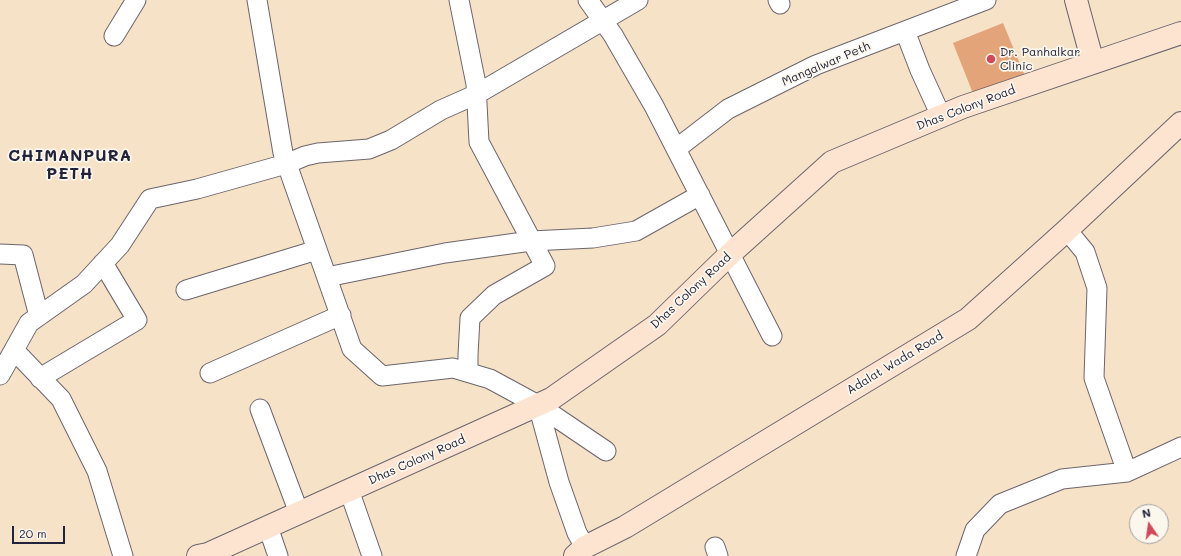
<!DOCTYPE html>
<style>
body{margin:0}
#map{position:relative;width:1181px;height:556px;overflow:hidden;background:#f5e2c7;font-family:Mali,sans-serif}
canvas{display:block}
.north{position:absolute;left:1129px;top:504px;width:40px;height:40px;box-sizing:border-box;background:#fbf7ec;border:1px solid #a4a2a5;border-radius:50%;rotate:347deg;font-size:11px;font-weight:700;line-height:16px;text-align:center;color:#22223b}
.north::after{content:'';display:block;margin:auto;width:14px;height:18px;background:#d1495b;clip-path:polygon(50% 0,100% 100%,50% 72%,0 100%)}
.scale{position:absolute;left:12px;top:526px;width:53px;height:18px;box-sizing:border-box;border:2px solid #22223b;border-top:0;padding-left:5px;font-size:12px;line-height:14px;white-space:nowrap;color:#22223b;-webkit-text-stroke:3px #fbf7ec;paint-order:stroke}
</style>
<div id="map">
<canvas width="1181" height="556"></canvas>
<div class="north">N</div>
<div class="scale">20 m</div>
</div>
<script>
const ctx = document.querySelector('canvas').getContext('2d');
ctx.lineJoin = 'round';
function fill(path, color) { ctx.fillStyle = color; ctx.fill(path, 'evenodd'); }
const toPath = rows => new Path2D(rows.map(r => 'M' + r).join(''));
function stroke(path, color, width, dash) { ctx.strokeStyle = color; ctx.lineWidth = width; ctx.lineCap = dash ? 'butt' : 'round'; ctx.setLineDash(dash || []); ctx.stroke(path); }
function drawText(font, color, halo, rows, align = 'center') {
  ctx.font = font + ' Mali,sans-serif'; ctx.lineWidth = 3.5; ctx.setLineDash([]); ctx.textBaseline = 'middle'; ctx.strokeStyle = halo; ctx.fillStyle = color; for (const [text, x, y, turn = 0] of rows) {
    ctx.save(); ctx.translate(x, y); ctx.rotate((+turn || 0) * Math.PI / 180); ctx.textAlign = isNaN(turn) ? turn : align; if (halo) ctx.strokeText(text, 0, 0); ctx.fillText(text, 0, 0); ctx.restore();
  }
}
fill(toPath([
 [1003,23,1025,76,974,96,953,43]
]), '#e4a479');
const street = toPath([
 [257,0,283,153,352,349,382,376,453,368,490,379,538,405,606,451],
 [459,0,476,84,479,142,545,266,494,295,470,318,468,355,468,372],
 [588,0,613,35,654,106,772,336],
 [778,0,780,4],
 [905,31,920,70,941,116],
 [114,36,136,0],
 [676,149,728,109,816,65,986,0],
 [1067,230,1085,252,1097,288,1094,378,1127,472],
 [0,254,23,255,39,316],
 [327,277,445,253,531,241,593,238,636,231,700,195],
 [186,290,317,250],
 [14,350,61,399,97,471,123,556],
 [210,373,341,315],
 [0,375,29,323,84,284,120,245,150,199,197,189,286,164,305,156,318,153,369,149,391,140,441,110,477,94,638,0],
 [40,378,137,320,103,263],
 [538,405,559,482,577,533,585,547],
 [260,409,299,513],
 [349,490,372,556],
 [268,527,278,556],
 [715,547,718,556],
 [966,556,975,530,1000,504,1062,479,1127,472,1181,447]
]);
const secondary = toPath([
 [1076,0,1093,63],
 [198,556,208,554,551,399,657,325,730,254,832,162,963,107,1181,33],
 [575,556,585,547,625,527,968,319,1067,230,1181,123]
]);
stroke(street, '#6c656c', 21);
stroke(secondary, '#6c656c', 24);
stroke(street, '#fff', 19);
stroke(secondary, '#fde4d0', 22);
for (const [x, y, r, color] of [
 [991,59,5,"#d1495b"]
]) { const dot = new Path2D(); dot.arc(x, y, r, 0, 2 * Math.PI); ctx.fillStyle = color; ctx.fill(dot); stroke(dot, '#fbf7ec', 1.5); }
drawText('12px', '#22223b', '#fbf7ec', [
 ["Dr. Panhalkar",1000,52],
 ["Clinic",1000,66]
], 'left');
drawText('12px', '#22223b', '#fbf7ec', [
 ["Mangalwar Peth",826,64,-23],
 ["Dhas Colony Road",966,108,-21],
 ["Dhas Colony Road",691,291,-43],
 ["Adalat Wada Road",895,363,-31],
 ["Dhas Colony Road",417,460,-24]
]);
ctx.letterSpacing = '1px';
drawText('bold 16px', '#22223b', '#fbf7ec', [
 ["CHIMANPURA",70,156],
 ["PETH",70,174]
]);
ctx.letterSpacing = '0px';
</script>
